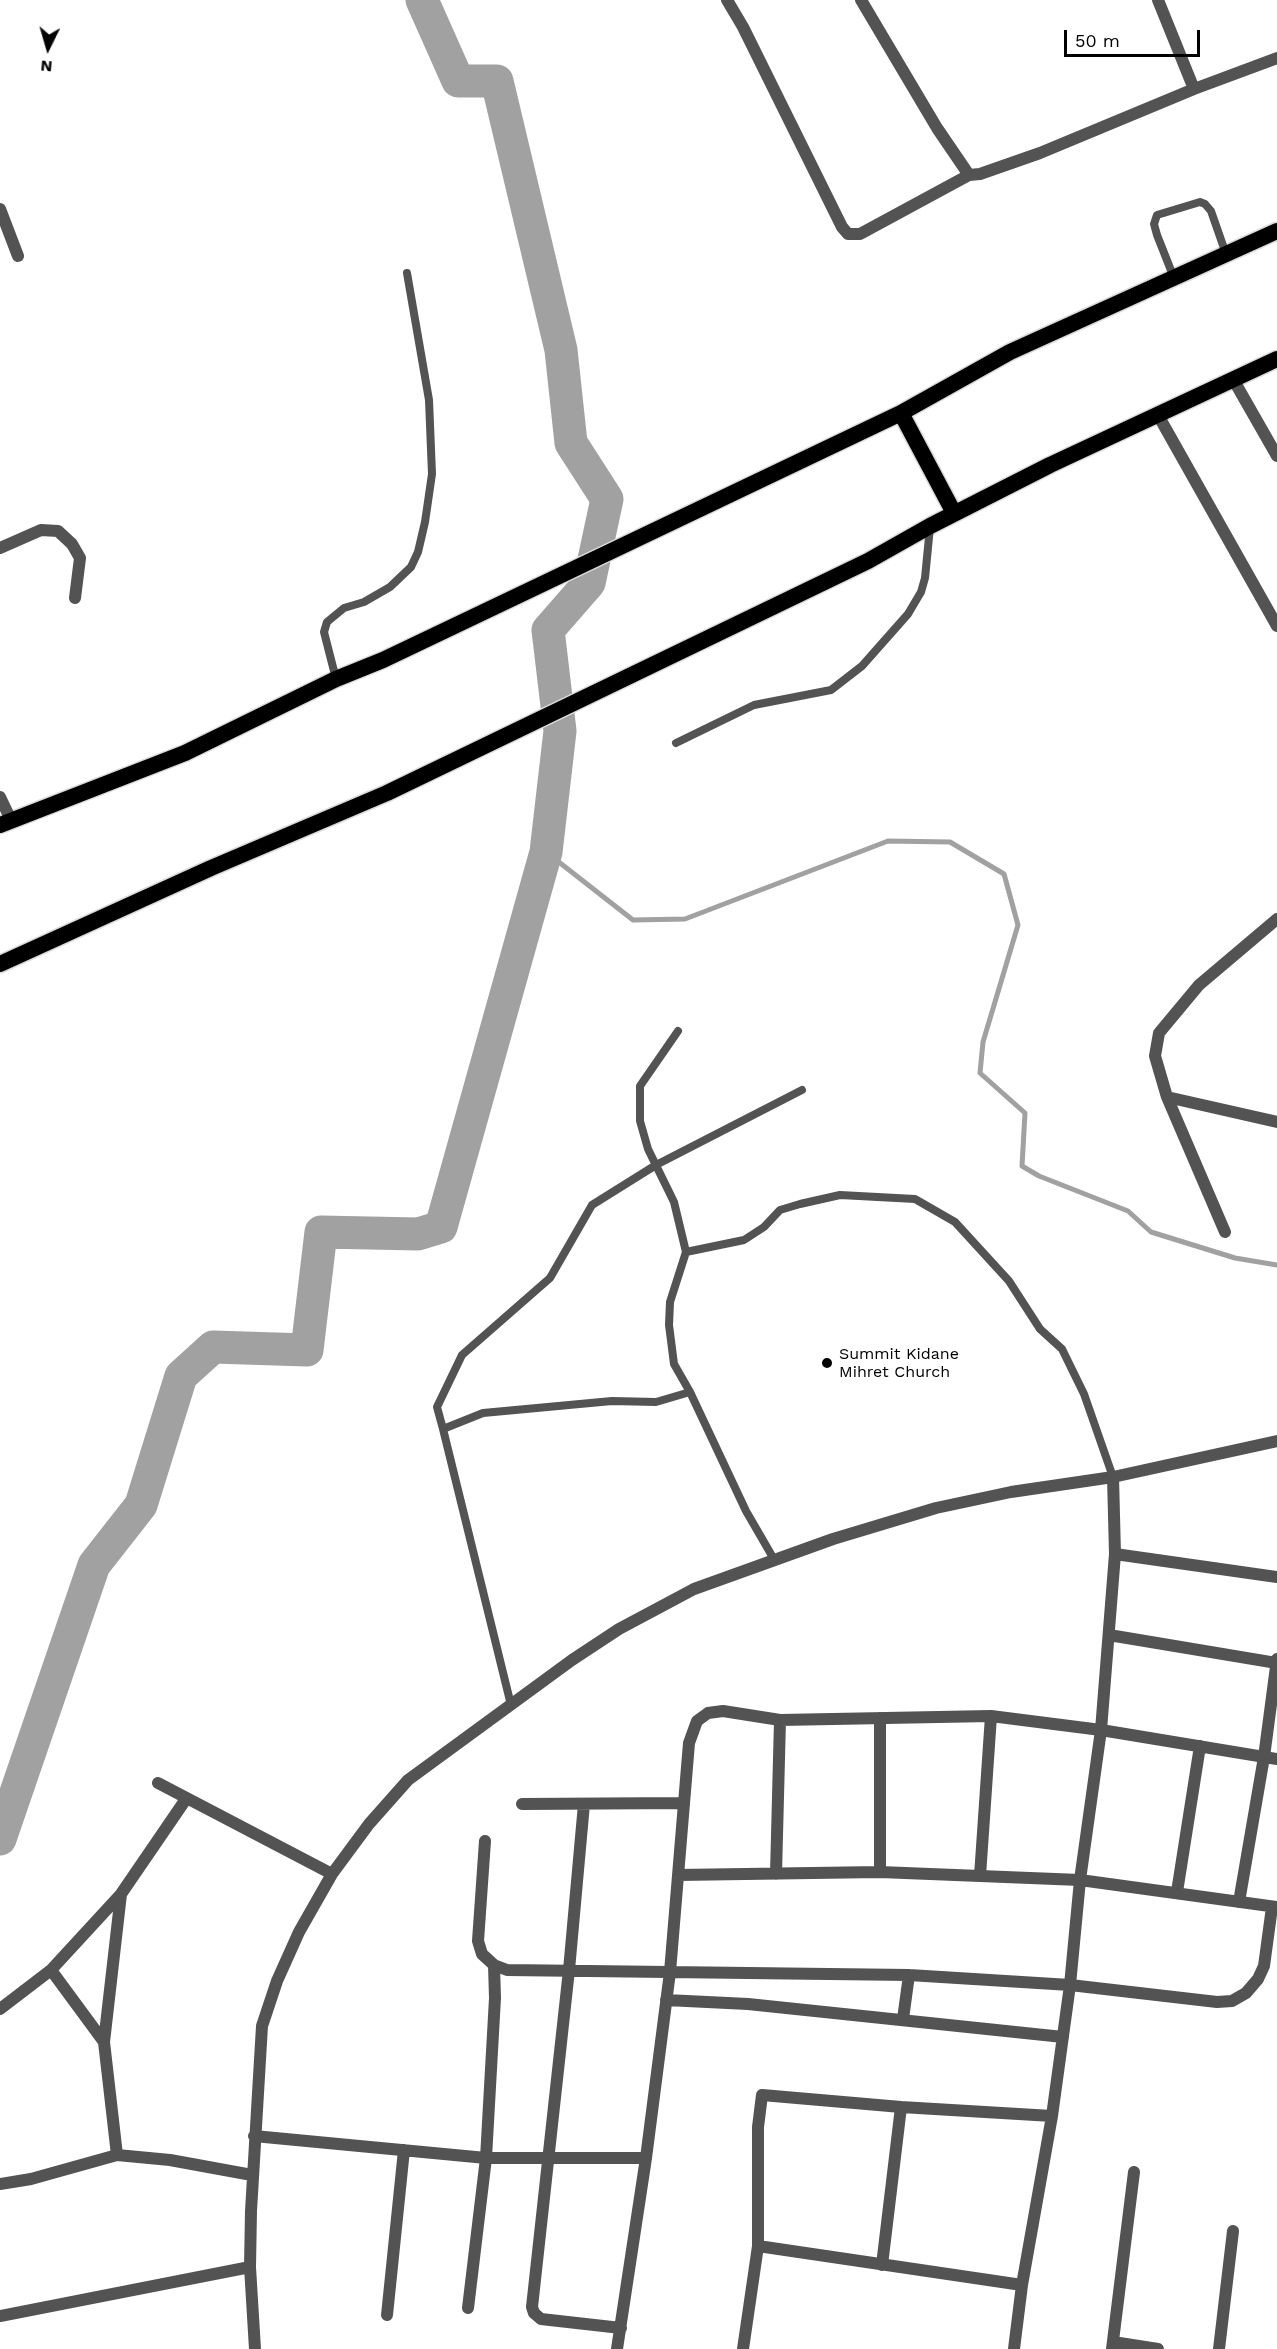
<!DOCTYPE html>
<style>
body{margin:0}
#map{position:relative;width:1277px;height:2349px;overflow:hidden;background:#fff;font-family:"Work Sans",sans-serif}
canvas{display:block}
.north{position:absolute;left:18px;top:18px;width:60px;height:60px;-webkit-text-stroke:4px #fff;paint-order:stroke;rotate:185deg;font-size:16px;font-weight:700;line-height:24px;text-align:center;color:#000}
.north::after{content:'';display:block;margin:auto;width:21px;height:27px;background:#000;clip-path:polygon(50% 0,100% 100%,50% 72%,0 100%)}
.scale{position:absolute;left:1064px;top:30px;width:136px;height:27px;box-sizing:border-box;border:3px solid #000;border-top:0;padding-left:8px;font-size:18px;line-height:21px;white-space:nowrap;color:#000;-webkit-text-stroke:4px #fff;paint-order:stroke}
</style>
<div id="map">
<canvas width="1277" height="2349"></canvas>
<div class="north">N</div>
<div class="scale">50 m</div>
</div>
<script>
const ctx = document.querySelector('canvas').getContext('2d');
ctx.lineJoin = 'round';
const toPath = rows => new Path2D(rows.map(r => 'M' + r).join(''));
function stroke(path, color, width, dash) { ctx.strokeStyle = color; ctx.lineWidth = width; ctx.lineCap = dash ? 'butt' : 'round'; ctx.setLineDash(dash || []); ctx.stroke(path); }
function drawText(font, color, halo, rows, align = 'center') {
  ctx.font = font + ' "Work Sans",sans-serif'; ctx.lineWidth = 6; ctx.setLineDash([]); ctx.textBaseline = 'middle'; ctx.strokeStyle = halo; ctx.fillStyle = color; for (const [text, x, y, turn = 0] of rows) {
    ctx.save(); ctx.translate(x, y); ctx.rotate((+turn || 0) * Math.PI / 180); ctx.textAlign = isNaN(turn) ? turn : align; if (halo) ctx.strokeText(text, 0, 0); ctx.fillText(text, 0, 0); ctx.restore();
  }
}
stroke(toPath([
 [546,852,633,920,685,919,888,841,950,842,1004,874,1018,925,983,1042,980,1073,1025,1113,1022,1166,1039,1176,1128,1211,1151,1232,1235,1258,1277,1265]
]), '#a1a1a1', 5);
stroke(toPath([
 [0,1839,94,1565,141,1505,181,1376,213,1347,307,1350,321,1232,418,1234,441,1227,546,852,560,731,548,630,589,583,607,499,571,443,561,350,497,81,458,81,422,0]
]), '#a1a1a1', 33);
const trunk = toPath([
 [901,413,954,513],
 [0,825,185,753,336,679,383,660,901,413,1010,352,1277,231],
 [0,964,211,868,387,793,868,561,930,526,1050,465,1277,359]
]);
stroke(trunk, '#dbdbdb', 19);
stroke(toPath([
 [1174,278,1157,235,1154,224,1157,215,1200,202,1205,204,1211,211,1226,254],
 [336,679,324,632,327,622,344,608,364,602,390,587,411,567,418,552,425,522,432,474,429,400,407,273],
 [676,743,754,705,831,690,862,666,908,614,921,592,925,578,930,527],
 [678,1031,640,1086,640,1121,648,1149,674,1202,686,1252,670,1302,669,1325,674,1364,690,1392,746,1511,775,1561],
 [686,1252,744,1240,764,1227,780,1210,800,1204,840,1195,915,1199,955,1222,1009,1281,1040,1329,1062,1349,1084,1394,1113,1477],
 [443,1429,437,1407,462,1355,550,1278,592,1205,656,1165,802,1090],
 [511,1705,443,1429,483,1413,612,1401,656,1402,690,1392]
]), '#535353', 8);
stroke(toPath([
 [727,0,743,27,842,227,848,234,860,234,969,175,980,174,1040,153,1194,89,1277,58],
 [861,0,937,128,969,175],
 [1158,0,1194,89],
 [0,209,18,256],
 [1233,379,1277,456],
 [1158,415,1277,626],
 [0,548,41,530,58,531,72,544,80,558,75,598],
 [0,797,11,820],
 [1167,1097,1277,1122],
 [1225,1232,1167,1097,1155,1056,1159,1033,1199,985,1277,919],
 [1115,1554,1277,1577],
 [1109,1635,1277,1663],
 [880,1718,880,1872],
 [158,1783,332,1874],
 [522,1804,683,1803],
 [584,1804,569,1970,532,2307,534,2313,541,2319,621,2328],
 [485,1841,478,1941,482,1954,494,1965,507,1970,909,1975,1070,1985,1217,2002,1232,2001,1246,1993,1258,1979,1264,1966,1272,1907],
 [776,1874,780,1720],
 [678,1875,880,1872,1080,1880,1277,1907],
 [980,1876,991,1716],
 [1177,1892,1200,1746],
 [1239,1902,1264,1757,1277,1659],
 [51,1970,104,2042,117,2155,170,2160,252,2175],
 [666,2000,748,2004,1063,2037],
 [0,2009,51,1970,121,1894,186,1799],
 [903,2019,909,1975],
 [104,2042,121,1894],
 [254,2136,486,2158,646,2158],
 [0,2184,31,2179,117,2155],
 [758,2246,1022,2285],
 [882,2265,901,2107],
 [468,2308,486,2158,495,1998,494,1965],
 [387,2315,404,2150],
 [0,2316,250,2267],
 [1113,2342,1158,2349],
 [255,2349,250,2267,251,2211,262,2026,277,1981,299,1932,332,1874,369,1824,408,1780,572,1660,619,1629,694,1589,833,1539,936,1508,1011,1492,1113,1477,1277,1441],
 [617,2349,646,2158,670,1972,689,1743,697,1721,708,1713,723,1711,780,1720,991,1716,1101,1730,1277,1759],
 [743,2349,758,2246,758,2127,762,2095,901,2107,1052,2116],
 [1014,2349,1022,2285,1052,2116,1070,1985,1080,1880,1101,1730,1115,1554,1113,1477],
 [1112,2349,1134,2172],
 [1219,2349,1233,2231]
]), '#535353', 12);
stroke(trunk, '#000', 16);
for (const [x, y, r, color] of [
 [827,1363,6,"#000"]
]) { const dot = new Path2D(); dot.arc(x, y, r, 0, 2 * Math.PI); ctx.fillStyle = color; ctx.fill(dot); stroke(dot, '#fff', 2); }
drawText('16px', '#000', '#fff', [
 ["Summit Kidane",839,1354],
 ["Mihret Church",839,1372]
], 'left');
</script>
